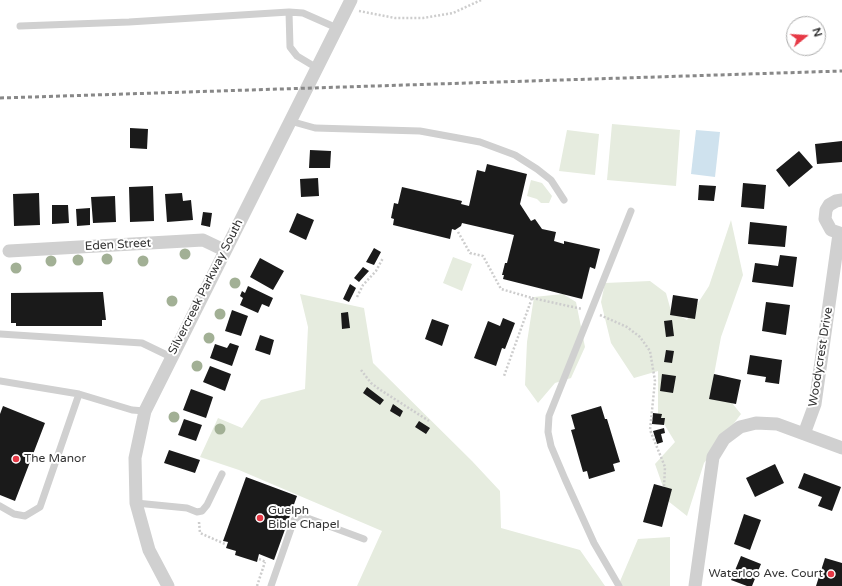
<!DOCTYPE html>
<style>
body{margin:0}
#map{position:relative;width:842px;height:586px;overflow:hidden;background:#fff;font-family:"Varela Round",sans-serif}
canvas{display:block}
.north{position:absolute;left:786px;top:16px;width:40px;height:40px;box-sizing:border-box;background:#fff;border:1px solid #adadad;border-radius:50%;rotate:72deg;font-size:11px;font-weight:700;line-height:16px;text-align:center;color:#333}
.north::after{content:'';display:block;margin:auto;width:14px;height:18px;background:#e63946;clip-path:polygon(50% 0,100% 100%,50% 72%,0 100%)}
</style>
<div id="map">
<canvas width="842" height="586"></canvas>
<div class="north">N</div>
</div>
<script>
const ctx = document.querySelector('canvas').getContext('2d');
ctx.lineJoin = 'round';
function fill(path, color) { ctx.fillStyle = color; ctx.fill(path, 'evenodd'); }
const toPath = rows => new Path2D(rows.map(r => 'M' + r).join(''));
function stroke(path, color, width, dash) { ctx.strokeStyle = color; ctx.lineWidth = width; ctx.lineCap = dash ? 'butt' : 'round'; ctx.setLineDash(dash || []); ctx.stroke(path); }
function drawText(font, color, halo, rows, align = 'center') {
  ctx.font = font + ' "Varela Round",sans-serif'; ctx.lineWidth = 4; ctx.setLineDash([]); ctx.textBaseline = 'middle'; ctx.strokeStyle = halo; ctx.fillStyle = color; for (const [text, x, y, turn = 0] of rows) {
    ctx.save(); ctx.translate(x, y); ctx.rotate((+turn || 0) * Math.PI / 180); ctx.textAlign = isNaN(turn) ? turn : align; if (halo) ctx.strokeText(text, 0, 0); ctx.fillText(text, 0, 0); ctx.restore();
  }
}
fill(toPath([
 [612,124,680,130,676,186,607,180],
 [567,130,599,134,595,175,559,171],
 [531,180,542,183,552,196,549,203,541,203,537,199,527,196],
 [731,220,743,275,721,337,713,380,741,414,704,463,687,516,668,501,655,464,675,442,658,414,658,371,634,378,611,343,601,302,605,283,650,281,666,293,671,311,687,320,709,286],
 [453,257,472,264,462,291,443,283],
 [300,294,364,308,373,363,472,461,500,491,501,528,580,550,605,586,357,586,382,531,239,470,200,457,218,418,242,428,261,400,305,389,308,327],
 [563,294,576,302,585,347,571,378,555,383,538,403,525,385,527,342,534,297],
 [670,537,670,586,618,586,638,539]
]), '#e6ecdf');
fill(toPath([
 [696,130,720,132,715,177,691,174]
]), '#cfe2ee');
fill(toPath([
 [130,128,148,129,147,149,130,148],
 [842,141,842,162,817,164,815,144],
 [310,150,331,151,330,168,309,168],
 [799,151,813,167,789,187,776,170],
 [487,164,527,174,520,204,531,221,535,219,542,229,556,232,554,241,564,244,564,241,600,249,595,269,590,267,582,299,503,279,504,275,502,275,505,263,507,263,514,235,462,223,461,226,455,230,452,229,450,239,393,225,394,219,391,218,394,203,398,204,402,187,462,201,461,204,469,206,477,170,485,172],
 [318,178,319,196,301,197,300,179],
 [743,183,766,185,764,209,741,207],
 [699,185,716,186,714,201,698,200],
 [153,186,154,221,130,222,129,187],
 [39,193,40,225,14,226,13,194],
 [182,193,183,201,191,200,193,220,167,222,165,194],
 [115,196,116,222,93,223,91,197],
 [52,205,68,205,69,223,52,224],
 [90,208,90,225,77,226,76,209],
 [203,212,212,213,210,227,201,225],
 [297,213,314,220,306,240,289,232],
 [750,222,787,226,785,247,748,244],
 [374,248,381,252,374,265,366,262],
 [780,255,797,257,793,287,752,282,755,263,778,266],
 [260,258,284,271,273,290,250,277],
 [363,267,369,271,359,282,354,278],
 [350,284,356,288,349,302,343,299],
 [248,286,273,298,269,307,262,304,258,313,240,305,243,298,240,296,242,291,245,293],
 [103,292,106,320,102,320,102,326,16,326,16,323,11,323,11,293],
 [673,295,698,299,695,319,670,315],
 [766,302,790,305,786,335,762,331],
 [232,310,248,316,241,336,225,331],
 [348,312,350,328,342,329,341,313],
 [503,318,515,323,505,349,502,348,496,366,474,358,488,321,500,326],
 [432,319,449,325,442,346,425,339],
 [672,320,674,336,666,337,664,321],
 [260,335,274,340,270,355,255,350],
 [230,343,239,346,232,366,210,358,215,344,227,348],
 [666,350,674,351,672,363,664,362],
 [750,355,782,360,779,384,765,382,766,377,747,374],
 [210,366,231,374,225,391,203,382],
 [662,374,676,376,673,393,660,391],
 [714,374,741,380,736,404,709,399],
 [367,387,384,400,380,405,363,393],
 [191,389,213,397,206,418,183,410],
 [393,404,403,411,400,417,390,411],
 [3,406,45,423,15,501,0,495,0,414],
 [601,406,605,419,607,419,620,462,613,464,615,471,589,479,587,471,583,472,571,430,575,429,571,415],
 [653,413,662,414,661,418,665,418,664,425,652,424],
 [184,419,202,425,196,441,178,435],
 [419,421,430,428,426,434,415,427],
 [664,428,665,433,661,434,663,442,657,444,653,431],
 [169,450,200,460,195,473,164,463],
 [775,464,784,483,755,497,746,478],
 [804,473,841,487,832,511,818,506,822,497,798,488],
 [246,477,297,496,274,560,259,554,257,562,235,555,236,551,226,548,228,542,223,541],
 [654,484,672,489,662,527,643,522],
 [744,514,761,520,750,550,734,544],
 [741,556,761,564,752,586,747,586,731,580],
 [825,558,842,563,842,586,816,586]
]), '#1a1a1a');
stroke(toPath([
 [359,11,395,18,423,18,453,13,481,0],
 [458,232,470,253,483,256,501,289,532,298,504,376],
 [357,297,363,285,376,271,383,258],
 [532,298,582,309],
 [600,315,627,327,640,337,650,351,655,381,650,430,665,467,664,487],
 [361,370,371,383,379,389,429,421],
 [199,522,200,533,225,544],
 [259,559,266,562],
 [257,586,265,562]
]), '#cdcdcd', 2.5, [2, 2]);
stroke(toPath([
 [289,12,290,47,297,56,317,68],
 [20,26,129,22,289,12,303,13,337,28],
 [290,121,315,128,420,131,480,142,515,155,537,169,551,180,564,200],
 [0,334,142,343,171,357],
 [0,381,79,394,132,410,145,411],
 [136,503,187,508,197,512,202,511,207,505,222,474],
 [0,506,14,514,25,516,40,507,79,394],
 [271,586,294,520,298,517,302,516,364,539],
 [619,586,594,543,565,479,551,446,548,432,549,416,631,211]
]), '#d0d0d0', 7);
stroke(toPath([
 [842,200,836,201,829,205,826,210,825,219,831,230,842,234],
 [9,251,203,240,224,250],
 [804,434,815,404,839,234],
 [168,586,149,550,136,503,135,458,145,411,351,0],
 [695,586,713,457,724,439,740,427,756,423,777,424,842,448]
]), '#d0d0d0', 13);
stroke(toPath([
 [0,98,842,71]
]), '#888', 3, [4, 3]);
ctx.fillStyle = '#a2b095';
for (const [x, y] of [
 [185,254],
 [107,259],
 [78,260],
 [51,261],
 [143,261],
 [16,268],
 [235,283],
 [172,301],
 [220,314],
 [209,338],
 [197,366],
 [174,417],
 [220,429]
]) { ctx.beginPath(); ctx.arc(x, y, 5.5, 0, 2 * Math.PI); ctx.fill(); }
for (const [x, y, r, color] of [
 [16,459,4,"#e63946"],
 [260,518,4,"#e63946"],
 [831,574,4,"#e63946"]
]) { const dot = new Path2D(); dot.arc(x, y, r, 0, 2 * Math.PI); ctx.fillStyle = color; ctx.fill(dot); stroke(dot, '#fff', 1.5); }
drawText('12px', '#333', '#fff', [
 ["Eden Street",118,245,-3],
 ["Silvercreek Parkway South",206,287,-63],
 ["Woodycrest Drive",821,357,-81]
]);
drawText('12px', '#333', '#fff', [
 ["The Manor",24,459],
 ["Guelph",268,511],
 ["Bible Chapel",268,525],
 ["Waterloo Ave. Court",823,574,"right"]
], 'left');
</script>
